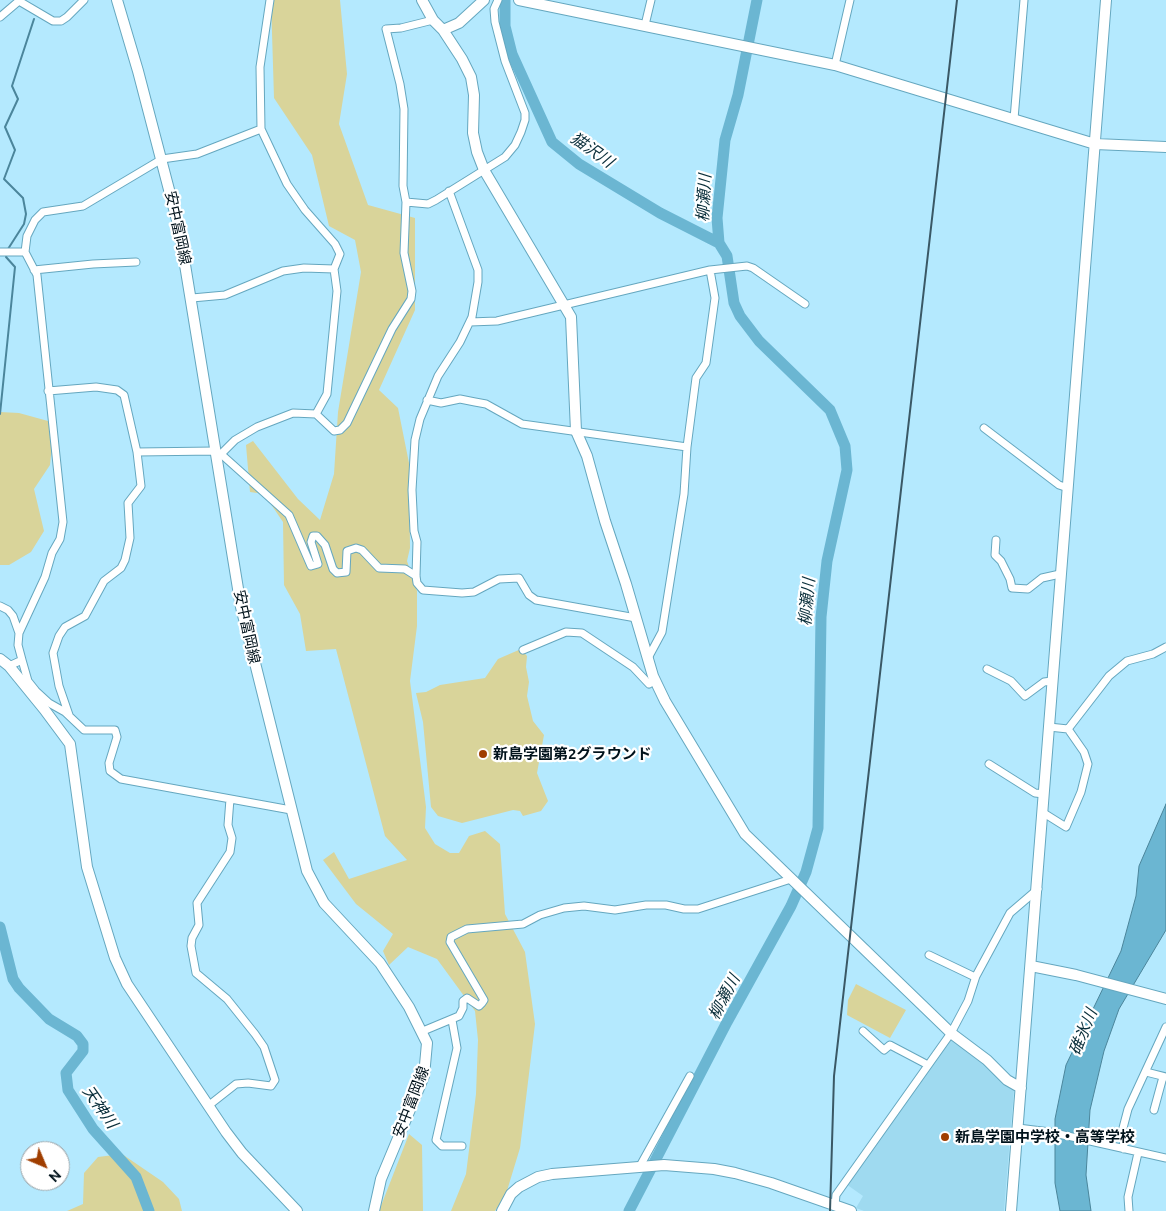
<!DOCTYPE html>
<meta charset="utf-8">
<style>
body{margin:0}
#map{position:relative;width:1166px;height:1211px;overflow:hidden;background:#b4e9fe;font-family:Ubuntu,sans-serif}
canvas{display:block}
.north{position:absolute;left:20px;top:1141px;width:50px;height:50px;box-sizing:border-box;background:#fff;border:1px solid #99a0a4;border-radius:50%;rotate:135deg;font-size:14px;font-weight:700;line-height:20px;text-align:center;color:#00121b}
.north::after{content:'';display:block;margin:auto;width:18px;height:22px;background:#a03e00;clip-path:polygon(50% 0,100% 100%,50% 72%,0 100%)}
</style>
<div id="map">
<canvas width="1166" height="1211"></canvas>
<div class="north">N</div>
</div>
<script>
const ctx = document.querySelector('canvas').getContext('2d');
ctx.lineJoin = 'round';
function fill(path, color) { ctx.fillStyle = color; ctx.fill(path, 'evenodd'); }
const toPath = rows => new Path2D(rows.map(r => 'M' + r).join(''));
function stroke(path, color, width, dash) { ctx.strokeStyle = color; ctx.lineWidth = width; ctx.lineCap = dash ? 'butt' : 'round'; ctx.setLineDash(dash || []); ctx.stroke(path); }
function drawText(font, color, halo, rows, align = 'center') {
  ctx.font = font + ' Ubuntu,"Noto Sans JP",sans-serif'; ctx.lineWidth = 4.5; ctx.setLineDash([]); ctx.textBaseline = 'middle'; ctx.strokeStyle = halo; ctx.fillStyle = color; for (const [text, x, y, turn = 0] of rows) {
    ctx.save(); ctx.translate(x, y); ctx.rotate((+turn || 0) * Math.PI / 180); ctx.textAlign = isNaN(turn) ? turn : align; if (halo) ctx.strokeText(text, 0, 0); ctx.fillText(text, 0, 0); ctx.restore();
  }
}
fill(toPath([
 [950,1038,979,1057,1014,1090,1004,1211,864,1211,856,1208,863,1196,846,1184]
]), '#9fdaf0');
fill(toPath([
 [271,0,340,0,347,74,339,124,368,205,415,218,415,310,379,390,398,408,409,463,410,548,407,561,417,591,417,626,410,681,426,807,425,828,435,844,450,853,459,853,469,836,485,831,500,844,505,914,525,952,535,1024,520,1148,506,1194,495,1211,451,1211,466,1174,476,1094,478,1040,475,1011,437,959,408,947,389,965,383,951,393,934,356,904,323,860,334,852,349,879,407,860,385,836,336,649,306,651,300,614,284,585,283,522,264,494,250,492,246,445,253,441,298,499,320,520,334,474,338,412,361,272,355,240,329,226,312,155,274,98],
 [0,412,19,413,48,421,53,435,50,465,34,489,44,531,31,552,9,565,0,565],
 [521,649,527,656,526,667,529,682,527,696,533,721,544,735,537,773,548,801,541,811,523,816,520,811,513,810,462,823,438,816,431,807,423,722,416,693,426,692,440,685,485,678,498,659],
 [856,984,906,1010,890,1038,847,1015,848,1000],
 [409,1134,422,1145,423,1211,379,1211],
 [122,1154,163,1182,179,1199,182,1211,67,1211,83,1204,84,1173,98,1157]
]), '#d9d49a');
const water = toPath([
 [1166,804,1166,930,1119,1009,1104,1051,1090,1110,1086,1175,1091,1211,1060,1211,1055,1183,1055,1119,1066,1065,1121,951,1136,896,1139,866,1166,804]
]);
fill(water, '#6bb6d2');
stroke(water, '#4b859b', 1);
stroke(toPath([
 [8,249,24,224,26,214,23,198,4,179,15,150,5,127,18,99,12,86,34,19],
 [0,414,15,267,6,257,7,254]
]), '#4b859b', 2);
stroke(toPath([
 [505,0,505,26,512,54,552,142,579,164,660,213,719,243],
 [0,927,13,979,19,988,49,1019,77,1036,83,1044,83,1051,66,1073,68,1090,93,1129,136,1177,149,1211],
 [629,1211,727,1022,791,906,806,872,818,828,821,617,827,561,847,470,845,446,830,410,759,341,740,316,734,303,727,256,719,243,717,218,725,140,738,95,757,0]
]), '#6bb6d2', 11);
const street = toPath([
 [270,0,260,67,261,129,287,184,305,210,335,244,340,254,334,269,337,291,327,394,316,414],
 [19,1,53,21,61,21,67,17,84,0],
 [0,17,20,0],
 [645,25,651,0],
 [835,65,850,0],
 [1014,119,1024,0],
 [449,191,478,270,478,282,472,317,460,342,438,376,420,419,415,440,412,490,414,531,417,542,416,576,417,583,423,590,462,593,474,592,499,579,519,578,529,595,536,600,636,618],
 [406,202,428,204,436,200,505,157,515,145,521,132,525,120,525,113,505,61,495,22,494,9,498,0],
 [0,252,25,252],
 [34,270,93,264,136,262],
 [192,298,225,295,283,271,304,268,334,269],
 [470,322,497,321,710,270,747,266,753,268,805,304],
 [48,391,96,387,117,390,124,395,137,452,215,451,221,454,289,515,311,566,318,564,311,542,313,536,317,536,325,545,333,569,337,573,346,572,347,551,356,548,362,550,379,568,405,569,416,576],
 [427,400,441,403,460,399,475,402,486,404,522,424,687,447],
 [984,428,1059,485,1068,488],
 [221,454,235,440,257,427,293,413,316,414,334,431,340,430,347,423,392,329,411,299,412,291,404,253,406,202,403,186,404,109,400,84,386,29,401,28,433,20],
 [996,540,995,555,1001,561,1010,579,1012,588,1028,589,1042,578,1060,574],
 [0,606,8,610,13,616,19,633,18,645,22,660,9,666],
 [19,633,45,577,52,553,60,539,63,522,37,275,25,252,27,236,35,220,43,212,83,206,162,159,197,154,261,129],
 [523,650,566,632,582,633,633,667,649,684,655,680],
 [648,658,662,632,684,494,687,447,696,378,706,363,715,298,710,270],
 [22,660,28,681,36,691,49,703,65,712,84,730,115,730,117,737,109,763,110,771,121,779,291,810],
 [987,669,1011,681,1025,696,1044,682,1052,681],
 [69,715,59,686,53,653,59,636,65,627,85,616,104,581,121,568,125,560,130,538,128,503,141,486,137,452],
 [1068,729,1109,676,1127,661,1153,654,1166,647],
 [989,764,1035,793,1044,794],
 [1042,812,1066,827,1081,792,1088,764,1084,752,1068,729,1049,727],
 [929,955,975,977],
 [452,1020,457,1048,436,1140,442,1146,462,1146],
 [423,1031,459,1016,463,1008,463,1001,467,998,479,1006,482,1003,484,1000,450,942,451,937,467,929,523,924,540,915,564,908,584,906,615,910,646,905,666,905,684,909,698,909,791,879],
 [863,1031,884,1050,890,1045,928,1065],
 [1146,1072,1166,1077],
 [208,1106,236,1084,248,1083,271,1086,275,1080,264,1047,255,1034,227,999,196,973,191,946,192,938,199,925,197,903,230,852,232,838,228,825,230,799],
 [1154,1110,1163,1077],
 [1018,1128,1050,1132,1166,1158],
 [1124,1149,1123,1128,1128,1109,1166,1027],
 [640,1166,690,1076],
 [835,1205,836,1195,951,1033,968,1001,976,976,1010,913,1038,889],
 [1129,1211,1128,1197,1138,1153]
]);
const secondary = toPath([
 [117,0,138,71,179,228,241,607,307,871,324,903,380,963,409,1007,427,1043,424,1076,381,1179,374,1211],
 [422,0,433,20,443,30,462,59,471,77,474,95,473,133,477,152,484,170,571,317,576,431,587,456,605,521,626,584,653,676,665,701,745,834,951,1033,987,1060,1007,1080,1021,1088],
 [519,0,835,65,1095,144,1166,147],
 [443,30,459,23,484,0],
 [0,659,9,666,44,709,70,744,87,867,115,958,127,984,226,1132,242,1153,297,1211],
 [1031,966,1076,975,1166,999],
 [502,1211,511,1194,519,1187,538,1177,552,1174,664,1165,714,1169,735,1173,771,1183,851,1211],
 [1011,1211,1106,0]
]);
stroke(street, '#65a7bf', 9);
stroke(secondary, '#65a7bf', 12);
stroke(street, '#fff', 7);
stroke(secondary, '#fff', 10);
stroke(toPath([
 [830,1211,834,1076,957,0]
]), '#3a5865', 2);
for (const [x, y, r, color] of [
 [483,754,5,"#a03e00"],
 [945,1137,5,"#a03e00"]
]) { const dot = new Path2D(); dot.arc(x, y, r, 0, 2 * Math.PI); ctx.fillStyle = color; ctx.fill(dot); stroke(dot, '#fff', 2); }
drawText('15px', '#00121b', '#fff', [
 ["安中富岡線",178,228,78],
 ["安中富岡線",247,627,78],
 ["安中富岡線",411,1102,-69]
]);
drawText('bold 15px', '#00121b', '#fff', [
 ["新島学園第2グラウンド",493,754],
 ["新島学園中学校・高等学校",955,1137]
], 'left');
drawText('italic 16px', '#092e3a', '#fff', [
 ["猫沢川",592,150,35],
 ["柳瀬川",704,198,-87],
 ["柳瀬川",807,602,-85],
 ["柳瀬川",724,997,-62],
 ["碓氷川",1083,1032,-68],
 ["天神川",100,1107,55]
]);
</script>
